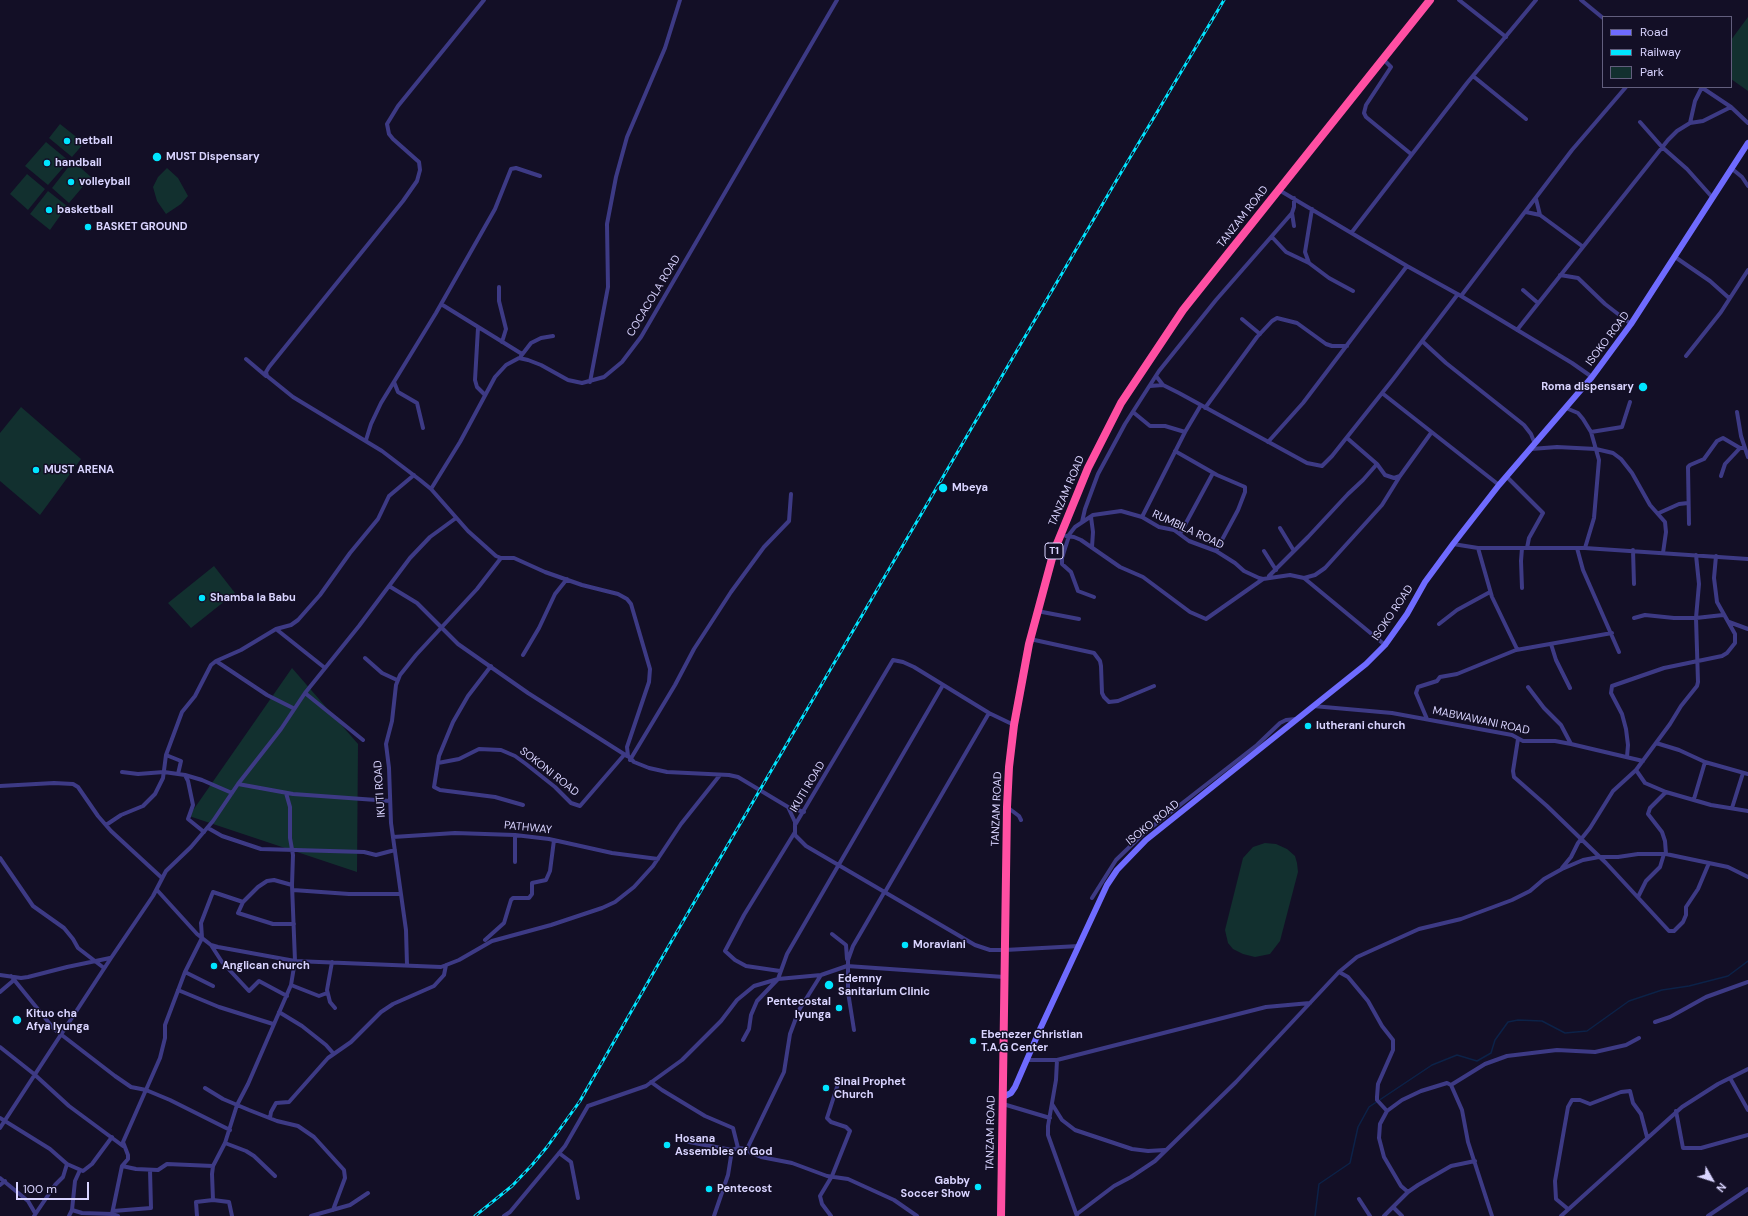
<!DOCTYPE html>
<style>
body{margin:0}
#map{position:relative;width:1748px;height:1216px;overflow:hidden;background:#130f26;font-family:"DM Sans",sans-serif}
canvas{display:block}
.legend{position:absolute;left:1602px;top:16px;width:130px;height:72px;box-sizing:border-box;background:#130f26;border:1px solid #625e7d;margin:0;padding:5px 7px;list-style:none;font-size:12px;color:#d9d4ff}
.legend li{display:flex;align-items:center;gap:8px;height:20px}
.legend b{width:20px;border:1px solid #625e7d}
.north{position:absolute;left:1692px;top:1160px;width:40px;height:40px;-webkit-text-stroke:3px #130f26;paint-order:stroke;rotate:129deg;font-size:11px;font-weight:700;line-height:16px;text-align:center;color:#d9d4ff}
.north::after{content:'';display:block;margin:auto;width:14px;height:18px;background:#d9d4ff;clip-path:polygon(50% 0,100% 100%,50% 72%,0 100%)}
.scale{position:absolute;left:16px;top:1182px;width:73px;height:18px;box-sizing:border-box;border:2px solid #d9d4ff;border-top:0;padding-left:5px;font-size:12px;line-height:14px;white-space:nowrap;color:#d9d4ff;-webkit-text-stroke:3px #130f26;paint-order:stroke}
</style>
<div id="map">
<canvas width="1748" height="1216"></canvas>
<ul class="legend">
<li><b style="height:5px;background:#6f6bff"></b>Road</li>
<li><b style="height:5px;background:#00e5ff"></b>Railway</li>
<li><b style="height:11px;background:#12302f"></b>Park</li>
</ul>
<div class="north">N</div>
<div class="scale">100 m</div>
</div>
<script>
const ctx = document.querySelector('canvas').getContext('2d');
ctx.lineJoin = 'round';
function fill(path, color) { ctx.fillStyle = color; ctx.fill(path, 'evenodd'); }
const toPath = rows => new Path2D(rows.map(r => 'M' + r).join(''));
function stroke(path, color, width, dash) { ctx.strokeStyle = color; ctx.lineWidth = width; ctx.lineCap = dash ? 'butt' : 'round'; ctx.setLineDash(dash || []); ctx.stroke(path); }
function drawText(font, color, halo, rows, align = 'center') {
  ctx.font = font + ' "DM Sans",sans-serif'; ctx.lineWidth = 3; ctx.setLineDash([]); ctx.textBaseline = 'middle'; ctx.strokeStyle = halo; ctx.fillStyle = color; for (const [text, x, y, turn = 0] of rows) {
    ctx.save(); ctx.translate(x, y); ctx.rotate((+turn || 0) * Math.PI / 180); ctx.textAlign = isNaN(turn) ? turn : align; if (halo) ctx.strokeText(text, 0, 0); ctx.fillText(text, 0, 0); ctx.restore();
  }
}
fill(toPath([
 [1748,17,1748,91,1731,79,1731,40],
 [60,124,84,143,72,157,49,138],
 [46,142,69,161,48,185,25,166],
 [73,161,91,177,69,203,52,188],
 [167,168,178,178,188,196,181,204,166,214,157,201,153,187,158,177],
 [27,174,45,189,28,210,10,194],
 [48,191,67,206,50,230,30,214],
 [21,407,81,459,40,515,0,481,0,433],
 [214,566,235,593,191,628,168,603],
 [292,668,358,744,357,872,189,816],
 [1265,843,1276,844,1287,849,1295,856,1297,863,1298,872,1280,941,1270,954,1255,957,1243,954,1233,949,1228,943,1225,930,1243,858,1253,847]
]), '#12302f');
stroke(toPath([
 [1315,1216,1319,1184,1350,1163,1358,1127,1369,1107,1432,1065,1457,1055,1477,1061,1491,1053,1495,1040,1508,1022,1518,1020,1542,1021,1565,1033,1587,1031,1629,1001,1662,990,1689,986,1728,976,1748,961]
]), '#0c2248', 1.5);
stroke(toPath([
 [484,0,398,106,387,124,389,134,393,139,419,162,420,170,417,181,403,201,269,367,266,372,267,376,293,397,382,451,420,480,431,489,468,531,496,556,501,558,514,558,545,572,582,585,618,594,627,599,631,604,650,669,649,682,627,747,628,756,634,762,649,768,667,772,729,775,738,777,788,807,795,822,795,835,806,846,975,945,990,950,1005,950,1079,946],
 [1459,0,1506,37],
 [1581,0,1603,18],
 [1383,59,1391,67,1366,105,1364,113,1366,117,1411,154],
 [1473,76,1526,119],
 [1701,87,1731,107,1748,123],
 [1640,122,1662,147,1687,169,1712,197],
 [1690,123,1703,121,1731,107],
 [1731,168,1742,177,1748,186],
 [1279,190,1407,266,1461,296,1572,363,1592,377],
 [1536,199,1540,215],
 [1312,209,1305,252,1309,263,1329,278,1353,291],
 [1526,212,1540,215,1582,246],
 [1292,213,1294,226],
 [1352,232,1467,83,1536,0],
 [1272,237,1286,252,1309,263],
 [1675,257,1710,281,1729,298],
 [1560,275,1578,278,1605,304,1631,324],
 [499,287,499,301,506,329,502,342],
 [1523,290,1538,303],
 [1461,296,1572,150,1626,87],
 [441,304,522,354],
 [1242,319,1260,334],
 [478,328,475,380,477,387,485,395],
 [1517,330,1668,140,1677,131,1690,123,1695,101,1702,87],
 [1422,341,1446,363,1524,425,1531,434,1535,444],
 [521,356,531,343,541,338,553,336],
 [1686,356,1721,312,1748,270],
 [246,359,266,376],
 [1156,376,1163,385,1179,393,1307,463,1322,466,1332,456,1394,378,1458,294],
 [394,382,398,392,417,403,423,428],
 [590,382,608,287,607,224,616,177,627,137,665,48,680,0],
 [1150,386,1163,385],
 [1382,393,1499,485],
 [1205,408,1257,337,1272,321,1277,318,1297,323,1326,344,1332,346,1347,346],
 [1566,408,1578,413,1583,419,1591,432,1599,460,1594,518,1585,548],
 [1133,412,1150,426,1165,426,1185,432],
 [1737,412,1741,436,1748,457],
 [1591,432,1622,427,1630,402],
 [1347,438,1377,464,1385,475,1394,478,1400,476,1431,433],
 [366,440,371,424,381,403,436,313,495,209,511,169,516,168,540,176],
 [1268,442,1303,403,1407,266],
 [1531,449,1557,447,1596,449,1613,453,1621,459,1632,473,1650,505,1665,522,1666,532,1663,553],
 [1175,451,1217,475,1245,487,1245,492,1238,510,1216,551],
 [1721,476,1725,464,1740,448],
 [1507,477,1543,513,1529,538,1527,548],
 [431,489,460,442,495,377,506,365,519,358,528,360,541,365,568,380,582,383,604,377,622,362,641,337,837,0],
 [1659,513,1679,504,1688,503],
 [1091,517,1093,532,1092,547],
 [1142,517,1185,432,1201,405],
 [1082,522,1085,509,1098,474,1125,424,1159,371,1216,300,1292,213,1294,207,1294,198],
 [1689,524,1688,467,1690,465,1704,459,1717,441,1723,438,1740,448,1744,448],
 [1280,528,1294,551],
 [1180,534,1213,473],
 [1066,536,1074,537,1081,540,1120,567,1143,577,1190,612,1206,619,1263,579],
 [1068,536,1075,527,1093,515,1121,511,1142,517,1159,527,1174,530,1189,541,1216,551,1235,563,1244,571,1259,578,1263,579,1290,575,1304,578,1315,575,1325,568,1382,505,1400,476],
 [1069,536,1062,558,1062,564,1071,572,1078,591,1094,597],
 [1453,544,1478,548,1585,548,1748,559],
 [1478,548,1492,597,1517,649],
 [1522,548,1521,561,1522,588],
 [1577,548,1583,570,1619,652],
 [1633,550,1634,584],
 [1264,551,1276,570],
 [1269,576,1308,537,1348,494,1363,480,1377,464],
 [1304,578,1385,645],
 [389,586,417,603,458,644,528,693,627,756],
 [1037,611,1079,619],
 [1634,618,1645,615,1674,618,1696,618,1723,615],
 [1729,622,1748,629],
 [1439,624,1457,610,1490,592],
 [276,629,325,668],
 [1030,639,1094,653,1100,661,1101,666,1102,693,1104,697,1109,702,1118,701,1154,686],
 [1551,644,1556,660,1570,688],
 [523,655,539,628,555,594,567,579],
 [365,658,382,673,397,680],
 [216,661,267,695,293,708],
 [491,666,468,696,453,722,439,756,434,787,440,790,495,797,523,805],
 [1528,687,1544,708,1561,725,1571,744],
 [305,693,363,740],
 [1313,706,1392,713,1512,735,1523,741,1555,741,1571,744,1643,761],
 [1427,719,1416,693,1418,687,1437,681,1440,677,1457,674,1516,650,1612,633],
 [1518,739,1513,771,1514,777,1547,806,1606,863,1669,931,1674,931,1683,922,1686,915,1686,907,1698,889,1709,863],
 [1656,743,1679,750,1705,762,1748,774],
 [166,755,181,761,178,774],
 [1627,757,1628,745,1626,729,1622,714,1611,693,1612,686,1664,668,1722,656,1727,653,1735,643,1735,634,1717,602,1714,578,1716,556],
 [630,760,675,685,694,649,731,592,764,547,789,521,791,494],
 [438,763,459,759,479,749,501,750,515,756,526,764,555,787,571,803,580,806,624,755],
 [1636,770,1645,783,1666,792,1711,805,1748,811],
 [122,772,138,774,164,772,185,775,202,780,232,793],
 [185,775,188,781,193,805,188,819,204,832],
 [238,784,293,794,390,801],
 [0,786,54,783,73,784,78,787,98,816,111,831,162,878],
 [1666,792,1650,808,1648,814,1662,832,1665,841,1666,854],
 [1694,799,1705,762],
 [788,807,804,812],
 [1007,807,1019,816,1021,820],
 [1732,808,1743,773],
 [106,825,121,815,143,806,155,794,163,778,166,755,182,712,195,696,211,665,216,661,241,650,276,629,291,625,298,620,320,595,350,553,378,519,389,496,414,475],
 [795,825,893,660,903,662,914,667,989,713,1014,725],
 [208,828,222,836,261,849,364,852,376,855,395,850],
 [393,837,455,833,515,835,549,839,612,853,658,859],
 [0,858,33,906,64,928,73,939,78,948,104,968],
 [515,862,515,835],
 [1562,868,1571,857,1578,843,1590,828,1613,791,1636,770,1670,724,1681,706,1697,686,1698,682,1696,618,1699,584,1696,555],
 [292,885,274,880,267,881,258,887,243,902,238,913,273,924,294,924],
 [157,890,197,934,211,945,218,947,295,961,441,967,459,960,492,941,551,925,602,908,615,902,634,887,653,866,681,824,720,775],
 [293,890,349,894,401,894],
 [885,892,989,713],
 [1638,897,1646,881,1660,867,1664,854],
 [1092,898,1116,860,1144,833,1257,745,1280,723,1286,720,1296,719],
 [832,934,846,945,847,959],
 [485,940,504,923,511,900,513,898,529,898,532,894,532,883,546,880,550,871,554,840],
 [211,945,222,962,249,991,259,981,287,996],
 [332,962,327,990,330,1002,335,1008],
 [407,965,406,930,391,823,389,768,386,744,392,721,396,685,400,675,416,655,477,589,501,558],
 [780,971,746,966,735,960,725,951,744,915,795,832],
 [185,972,213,986],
 [1339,972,1348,977,1368,1001,1382,1026,1393,1040,1393,1050,1378,1084,1377,1097,1377,1100,1387,1111],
 [0,975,21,978,28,977,67,967,110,958],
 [821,975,799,1010,790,1034,784,1072,747,1149,751,1153,761,1157,792,1163,827,1176,848,1179,894,1200,917,1216],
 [11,976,54,1029,115,1076,131,1087,146,1090,170,1100,230,1130],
 [291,985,319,996,327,993],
 [178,990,219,1007,273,1024],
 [0,992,14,980],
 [279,1012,302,1026,326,1045,333,1053],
 [1655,1022,1670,1017,1706,997,1748,982],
 [854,1030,848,992,848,960,853,946,885,891],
 [743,1040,749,1029,751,1015,757,1001,778,979,787,954,943,685],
 [0,1047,34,1074,69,1106,123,1146],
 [1026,1060,1057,1060,1266,1007,1310,1003],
 [1057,1060,1056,1080,1048,1126,1048,1135,1077,1216],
 [1730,1078,1748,1110],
 [651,1082,662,1090,705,1116,733,1128,738,1148],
 [1451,1085,1485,1064,1507,1056,1557,1050,1595,1052,1626,1045,1639,1038],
 [205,1088,223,1099,249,1110,277,1121,298,1126,314,1137,344,1170,345,1178,333,1210],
 [1003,1104,1050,1118],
 [1052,1104,1062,1120,1075,1130,1132,1149,1148,1151,1165,1150],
 [1676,1111,1683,1148,1701,1148,1748,1135],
 [0,1118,50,1149,67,1164,83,1171,92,1164,112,1137],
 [270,1118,271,1112,276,1103,289,1102,328,1058,351,1042,381,1012,393,1004,434,986,444,975,446,965],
 [0,1128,111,958,153,896,166,871,191,847,213,821,238,784,281,729,305,693,359,626,410,558,430,537,456,518],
 [689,1142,732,1150],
 [225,1143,246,1151,254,1156,275,1176],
 [559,1153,571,1162,578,1198],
 [122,1166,136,1169,158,1170,167,1164,213,1166],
 [0,1178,28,1201,35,1213],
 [0,1185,5,1181],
 [1408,1192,1401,1186,1384,1157,1379,1138,1380,1124,1387,1111,1402,1100,1421,1091,1447,1083,1451,1085,1462,1110,1468,1142,1492,1216],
 [1359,1199,1370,1216],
 [213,1200,229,1202,232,1216],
 [1393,1207,1402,1216],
 [1568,1209,1556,1199,1555,1181,1568,1107,1572,1100,1580,1100,1590,1104,1621,1092,1630,1091,1633,1103,1641,1114,1647,1137],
 [72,1210,82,1213,112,1214,118,1216],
 [113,1211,151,1208,150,1170],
 [112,1214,122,1166,128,1159,128,1155,123,1142,160,1058,165,1038,165,1025,185,972,202,938,201,923,211,897,213,892,243,902],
 [1077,1214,1114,1186,1131,1177,1155,1161,1236,1082,1339,972,1357,957,1419,929,1461,919,1512,900,1530,891,1544,879,1562,869,1583,860,1599,857,1618,857,1638,854,1666,854,1728,867,1748,877],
 [34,1216,55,1185,63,1177,67,1164],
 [69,1216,72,1210,75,1181,80,1170],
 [197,1216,196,1202,213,1200,212,1174,213,1166,225,1143,237,1105,248,1084,291,985,295,961,292,885,293,855,290,838,290,807,286,793],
 [311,1216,350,1205,368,1193],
 [504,1216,510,1212,565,1146,588,1106,646,1086,682,1060,721,1021,737,1000,754,986,778,979,821,975,847,966,1004,977],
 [714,1216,728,1175,732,1150,738,1148,747,1149],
 [831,1216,822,1204,820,1196,832,1176,850,1131,846,1127,831,1122,827,1118,837,1087],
 [1384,1216,1408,1192,1418,1185,1451,1166,1475,1161],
 [1561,1216,1682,1107,1718,1084,1748,1069],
 [1708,1216,1748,1189]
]), '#3d3a85', 4);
stroke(toPath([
 [1003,1097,1011,1093,1015,1087,1041,1027,1107,885,1117,870,1146,840,1366,664,1385,645,1407,614,1425,582,1453,544,1499,485,1592,377,1631,324,1748,143]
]), '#6f6bff', 6);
stroke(toPath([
 [1001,1216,1007,807,1009,767,1014,725,1029,644,1054,551,1088,468,1121,403,1183,310,1430,0]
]), '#ff4fa3', 8);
const rail = toPath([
 [475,1216,512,1186,532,1165,547,1147,580,1101,671,942,1119,176,1224,0]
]);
stroke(rail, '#00e5ff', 3);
stroke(rail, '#130f26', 1.5, [4.5]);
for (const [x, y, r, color] of [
 [67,141,4,"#00e5ff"],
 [157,157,5,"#00e5ff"],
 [47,163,4,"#00e5ff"],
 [71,182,4,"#00e5ff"],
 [49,210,4,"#00e5ff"],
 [88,227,4,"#00e5ff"],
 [1643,387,5,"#00e5ff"],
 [36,470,4,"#00e5ff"],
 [943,488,5,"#00e5ff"],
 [202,598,4,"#00e5ff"],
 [1308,726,4,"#00e5ff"],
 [905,945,4,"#00e5ff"],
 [214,966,4,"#00e5ff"],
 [829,985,5,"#00e5ff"],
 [839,1008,4,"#00e5ff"],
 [17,1020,5,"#00e5ff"],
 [973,1041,4,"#00e5ff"],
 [826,1088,4,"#00e5ff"],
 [667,1145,4,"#00e5ff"],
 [978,1187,4,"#00e5ff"],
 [709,1189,4,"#00e5ff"]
]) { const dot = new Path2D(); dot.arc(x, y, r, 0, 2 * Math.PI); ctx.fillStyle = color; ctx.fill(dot); stroke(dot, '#130f26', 1.5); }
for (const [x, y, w] of [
 [1054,551,18]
]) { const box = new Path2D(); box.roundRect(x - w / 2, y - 8, w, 16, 3); ctx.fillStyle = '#130f26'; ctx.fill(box); stroke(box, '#d9d4ff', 1); }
drawText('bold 10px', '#d9d4ff', null, [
 ["T1",1054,551]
]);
drawText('bold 11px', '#d9d4ff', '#130f26', [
 ["netball",75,141],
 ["MUST Dispensary",166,157],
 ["handball",55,163],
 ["volleyball",79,182],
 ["basketball",57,210],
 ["BASKET GROUND",96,227],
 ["Roma dispensary",1634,387,"right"],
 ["MUST ARENA",44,470],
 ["Mbeya",952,488],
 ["Shamba la Babu",210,598],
 ["lutherani church",1316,726],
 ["Moraviani",913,945],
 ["Anglican church",222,966],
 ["Edemny",838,979],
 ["Sanitarium Clinic",838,992],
 ["Pentecostal",831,1002,"right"],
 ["Iyunga",831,1015,"right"],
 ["Kituo cha",26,1014],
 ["Afya Iyunga",26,1027],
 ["Ebenezer Christian",981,1035],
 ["T.A.G Center",981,1048],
 ["Sinai Prophet",834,1082],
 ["Church",834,1095],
 ["Hosana",675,1139],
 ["Assembles of God",675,1152],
 ["Gabby",970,1181,"right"],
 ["Soccer Show",970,1194,"right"],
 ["Pentecost",717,1189]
], 'left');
drawText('11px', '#d9d4ff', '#130f26', [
 ["TANZAM ROAD",1243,217,-52],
 ["COCACOLA ROAD",654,296,-59],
 ["ISOKO ROAD",1608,339,-53],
 ["TANZAM ROAD",1067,491,-67],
 ["RUMBILA ROAD",1188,530,25],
 ["ISOKO ROAD",1393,613,-56],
 ["MABWAWANI ROAD",1481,721,12],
 ["SOKONI ROAD",549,772,38],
 ["IKUTI ROAD",808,787,-59],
 ["IKUTI ROAD",380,789,-94],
 ["TANZAM ROAD",997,809,-88],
 ["ISOKO ROAD",1153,823,-39],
 ["PATHWAY",528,828,6],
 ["TANZAM ROAD",991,1133,-89]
]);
</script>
